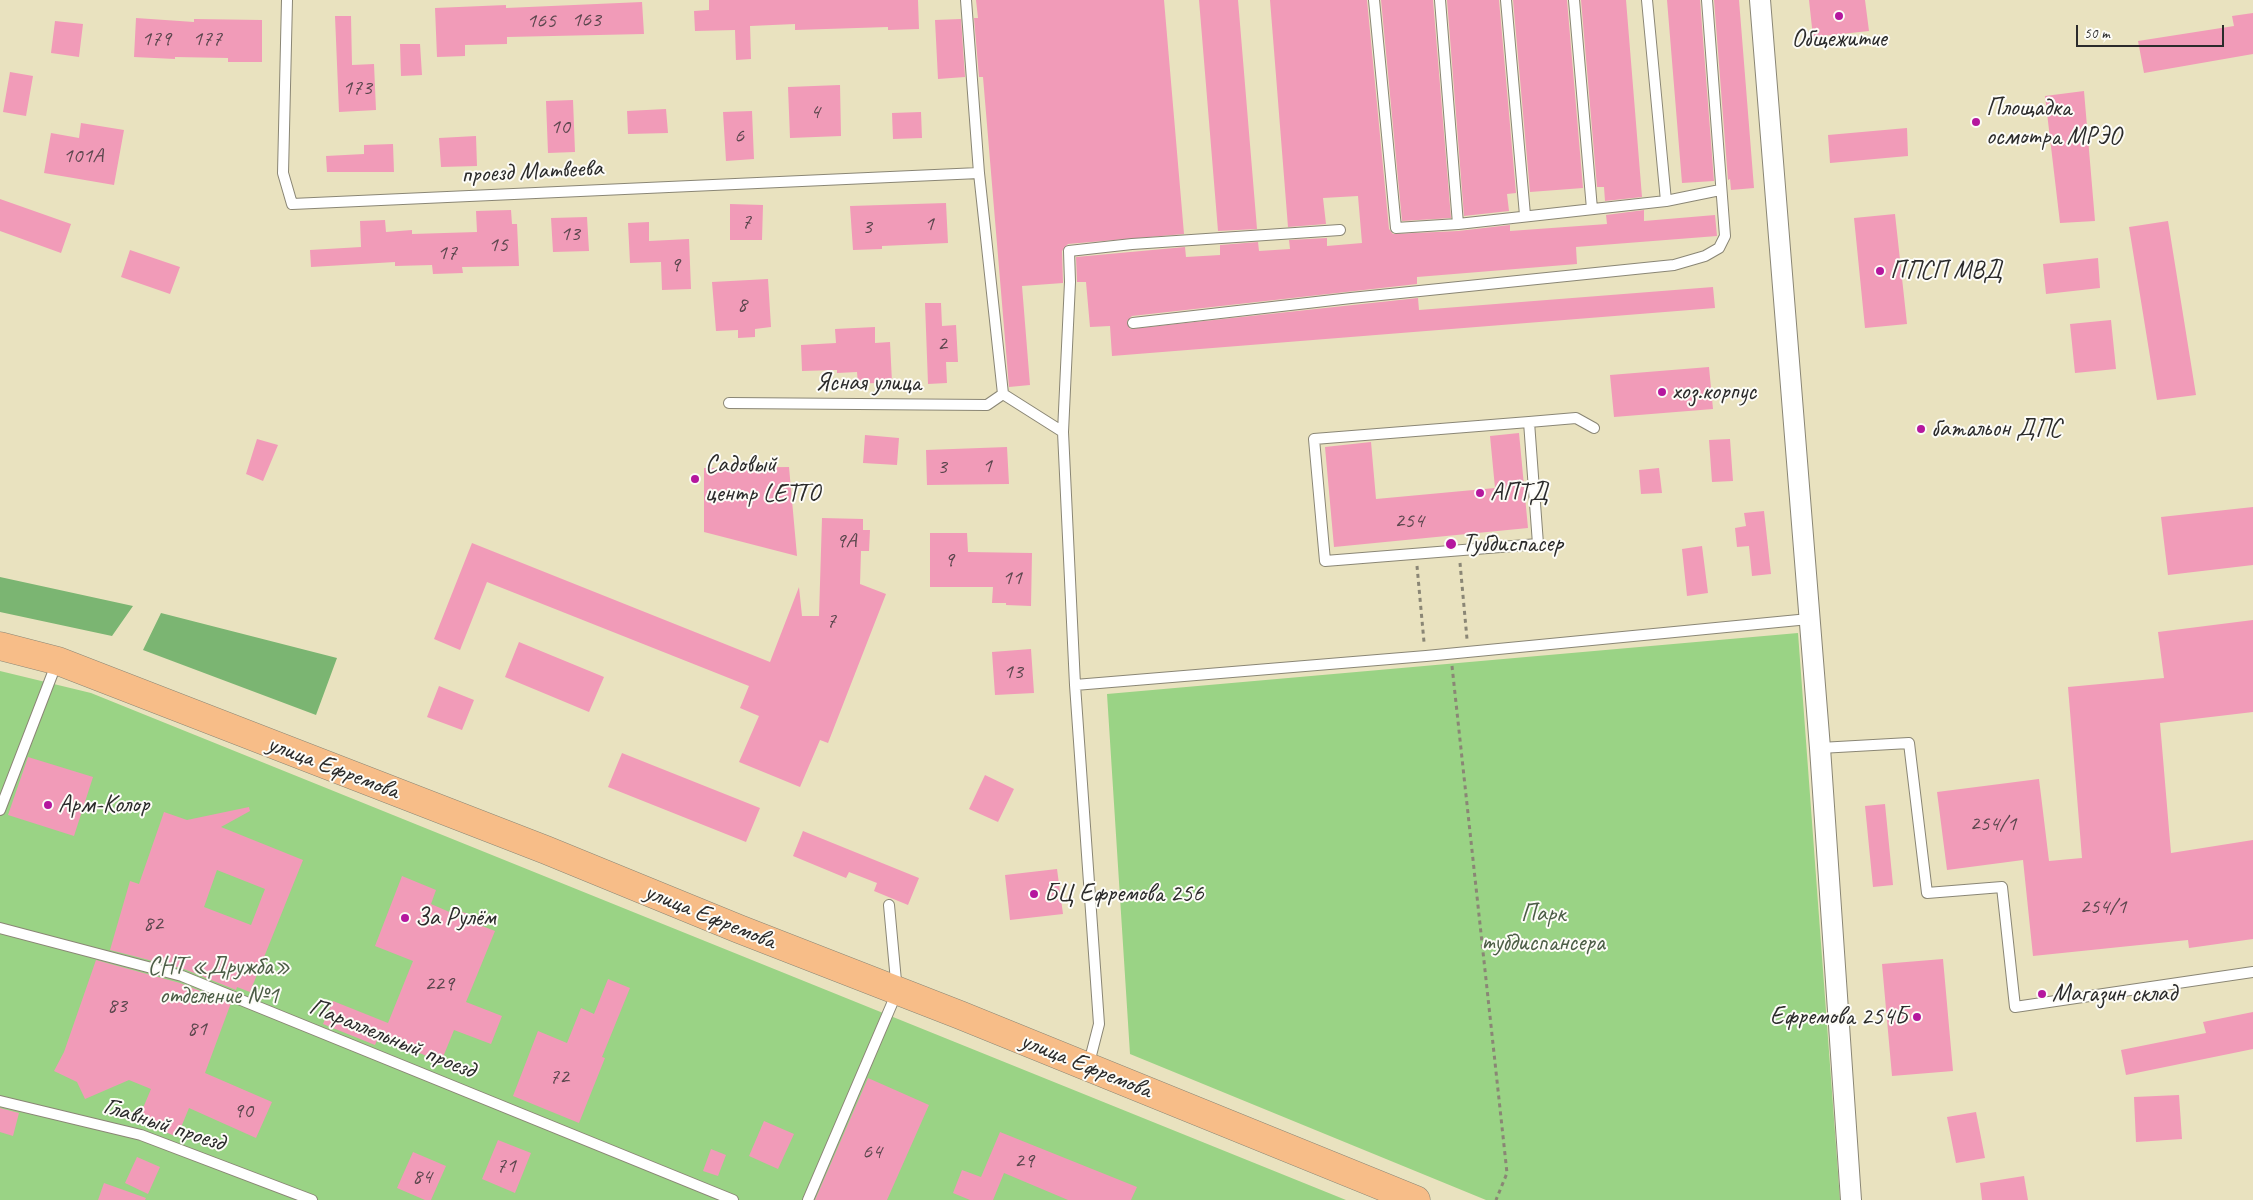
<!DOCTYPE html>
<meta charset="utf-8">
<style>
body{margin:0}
#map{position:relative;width:2253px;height:1200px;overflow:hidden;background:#e9e2bf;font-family:Caveat,sans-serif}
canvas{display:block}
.scale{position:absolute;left:2076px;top:25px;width:148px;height:22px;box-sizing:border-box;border:2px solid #2b2b2b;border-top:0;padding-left:6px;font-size:15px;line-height:18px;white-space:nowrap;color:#2b2b2b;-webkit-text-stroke:4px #fdfcf7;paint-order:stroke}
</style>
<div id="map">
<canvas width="2253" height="1200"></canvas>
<div class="scale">50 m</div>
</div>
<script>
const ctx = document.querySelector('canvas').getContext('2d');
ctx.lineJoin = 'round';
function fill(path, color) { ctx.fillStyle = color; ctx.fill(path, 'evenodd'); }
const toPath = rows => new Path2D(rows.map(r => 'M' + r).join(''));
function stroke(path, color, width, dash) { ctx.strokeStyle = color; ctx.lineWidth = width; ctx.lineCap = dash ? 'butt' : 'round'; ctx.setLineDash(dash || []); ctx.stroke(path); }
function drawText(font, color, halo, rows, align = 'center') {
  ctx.font = font + ' Caveat,sans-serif'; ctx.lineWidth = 4; ctx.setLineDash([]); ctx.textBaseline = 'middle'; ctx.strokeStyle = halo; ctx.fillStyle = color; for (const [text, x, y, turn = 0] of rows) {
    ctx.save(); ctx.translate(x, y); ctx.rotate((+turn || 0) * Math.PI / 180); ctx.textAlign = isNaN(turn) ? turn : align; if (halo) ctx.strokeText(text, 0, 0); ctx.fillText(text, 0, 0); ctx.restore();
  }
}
fill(toPath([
 [1798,633,1840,1200,1486,1200,1130,1054,1107,694],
 [0,671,91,693,1346,1200,0,1200]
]), '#9ad385');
fill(toPath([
 [0,577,133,606,112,636,0,612],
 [161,613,337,658,316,715,143,650]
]), '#7bb572');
fill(toPath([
 [709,0,918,0,919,29,888,30,888,27,795,30,795,24,750,26,751,59,736,60,735,30,695,31,694,11,709,10],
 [976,0,1164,0,1184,234,1068,244,1062,251,1063,283,1022,286,1030,385,1009,387,983,77,979,77,974,18,978,18],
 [1199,0,1238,0,1257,229,1218,231],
 [1270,0,1367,0,1389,229,1393,234,1458,231,1510,225,1510,231,1607,224,1606,215,1644,210,1644,221,1715,215,1717,236,1576,247,1577,264,1417,277,1417,284,1132,316,1127,321,1130,329,1418,298,1419,310,1713,287,1715,308,1112,356,1110,326,1090,327,1086,282,1077,282,1076,257,1185,247,1186,257,1220,255,1220,245,1258,242,1259,251,1290,249,1289,240,1327,238,1327,246,1362,243,1358,196,1323,198,1326,224,1288,227],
 [1381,0,1433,0,1451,218,1402,221],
 [1447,0,1499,0,1516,193,1507,194,1509,211,1464,216],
 [1513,0,1567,0,1583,188,1530,192],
 [1581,0,1626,0,1642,197,1605,201,1604,187,1597,187],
 [1667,0,1700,0,1714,181,1682,183],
 [1714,0,1739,0,1754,188,1731,190,1730,179,1728,180],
 [1809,0,1865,0,1869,31,1813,37],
 [642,2,644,34,507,37,507,44,465,45,465,56,437,57,435,8,506,5,506,8],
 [2253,13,2253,54,2144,73,2138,41,2234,26,2232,16],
 [335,16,351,16,352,65,374,64,376,110,339,112],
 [136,18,194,22,194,19,262,20,262,62,228,62,228,58,175,57,175,59,134,57],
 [961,19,965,77,938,79,935,20],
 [55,21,83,24,79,57,51,53],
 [400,44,420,44,422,75,401,76],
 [10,72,33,76,26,116,3,112],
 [840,85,841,136,790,138,788,87],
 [2084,91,2095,221,2060,223,2045,96],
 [573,100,575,152,548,153,546,101],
 [666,109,668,133,628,134,627,111],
 [752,111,754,159,726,161,723,112],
 [921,112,922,138,893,139,892,113],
 [81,123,124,130,114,185,44,173,51,133,79,138],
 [1907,128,1908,156,1830,163,1828,135],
 [476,136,477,166,441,167,439,138],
 [393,144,394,172,327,172,326,156,364,154,364,145],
 [0,199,71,224,61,253,0,231],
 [946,203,948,243,882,246,882,249,853,250,850,206],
 [730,204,763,205,762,240,730,240],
 [511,210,512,224,517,224,519,266,462,267,463,273,433,274,432,265,395,266,395,262,311,267,310,250,361,247,360,221,385,220,386,232,412,230,412,234,477,232,476,211],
 [1895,214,1907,324,1865,328,1854,218],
 [587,217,589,251,553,252,551,218],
 [2168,221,2196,395,2157,400,2129,227],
 [649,222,649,241,689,239,691,289,662,290,661,262,630,263,628,223],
 [130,250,180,267,170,294,121,277],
 [2098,258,2100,288,2046,294,2043,264],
 [768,279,771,327,755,329,755,337,738,338,738,330,716,331,712,282],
 [925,303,941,303,942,326,956,325,958,362,946,362,947,383,928,384],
 [2111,320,2116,369,2075,373,2070,324],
 [875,327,875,343,890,342,892,382,858,384,857,372,837,373,837,370,802,371,801,345,836,343,835,329],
 [1709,367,1713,409,1614,417,1610,375],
 [1519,433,1528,528,1334,547,1325,447,1371,442,1376,499,1495,488,1490,436],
 [865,435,899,438,897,465,863,463],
 [257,439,278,445,263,481,246,474],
 [1730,439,1733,481,1712,482,1709,440],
 [1007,447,1009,484,927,485,926,450],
 [789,467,797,556,704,532,704,468],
 [1659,468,1662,493,1641,494,1639,470],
 [2253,507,2253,565,2168,575,2161,517],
 [1764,511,1771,574,1752,576,1749,546,1737,547,1735,528,1746,526,1744,513],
 [822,518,863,519,863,530,870,530,869,551,861,551,860,584,886,594,828,743,820,740,800,787,739,762,759,716,740,708,749,686,487,582,460,650,434,639,472,543,770,662,799,587,802,616,819,616],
 [930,533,967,533,968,552,1032,553,1031,606,1006,605,1006,603,992,603,993,587,930,587],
 [1702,546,1708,593,1687,596,1682,549],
 [2253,620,2253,712,2160,723,2171,853,2253,840,2253,939,2189,948,2188,940,2033,956,2023,860,1947,870,1937,792,2039,779,2049,861,2082,858,2068,687,2164,678,2158,632],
 [519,642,604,677,589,712,505,677],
 [1031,649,1034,693,995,695,992,652],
 [439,686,474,700,462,730,427,717],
 [622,753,760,808,746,842,608,787],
 [28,757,93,777,74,836,8,815],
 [985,775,1014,789,998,822,969,809],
 [1885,804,1893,885,1873,887,1865,806],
 [249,807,250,811,221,827,303,860,250,992,237,987,236,990,184,969,110,950,130,881,139,884,164,812,187,820],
 [217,870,265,889,251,925,204,907],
 [803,831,919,878,908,905,874,891,877,883,849,872,846,878,793,856],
 [1057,869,1063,914,1010,920,1005,875],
 [402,876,436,890,431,904,454,914,461,912,466,913,477,924,495,931,466,1002,502,1016,491,1044,454,1030,441,1062,379,1036,375,1045,323,1024,333,1001,388,1023,413,961,375,946],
 [1943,959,1953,1071,1892,1076,1882,964],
 [96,960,180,983,231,1003,205,1073,272,1102,256,1138,189,1108,177,1137,138,1120,151,1089,129,1080,85,1099,77,1082,54,1071,64,1052],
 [608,979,630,988,602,1057,605,1058,579,1123,513,1096,538,1031,567,1043,581,1008,594,1014],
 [2253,1012,2253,1049,2126,1075,2121,1050,2206,1033,2203,1022],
 [868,1078,929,1105,887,1200,815,1200],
 [2179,1095,2182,1139,2136,1142,2134,1097],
 [0,1108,19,1113,13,1136,0,1132],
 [1976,1112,1985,1158,1956,1163,1947,1117],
 [764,1121,794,1134,778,1169,749,1156],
 [1000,1132,1137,1187,1131,1200,1068,1200,1004,1173,993,1200,970,1200,953,1193,962,1170,981,1177],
 [498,1140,531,1153,515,1193,482,1179],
 [711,1149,726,1155,718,1176,703,1171],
 [413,1152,446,1166,431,1200,425,1200,397,1188],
 [137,1157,160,1167,148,1194,125,1183],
 [2024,1176,2028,1200,1982,1200,1980,1183],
 [104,1183,146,1198,145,1200,98,1200]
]), '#f19bb8');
const lane = toPath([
 [287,0,283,173,292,204,979,173],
 [966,0,979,173,1003,394,1063,432,1075,685,1099,1024,1088,1067],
 [1374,0,1396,228,1458,224,1666,201,1720,190],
 [1440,0,1458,224],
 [1506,0,1525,215],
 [1574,0,1592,209],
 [1647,0,1666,201],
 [1133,323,1351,298,1674,265,1705,256,1719,248,1725,236,1707,0],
 [729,403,987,405,1003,394],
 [1529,422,1538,544,1325,561,1314,439,1529,422,1576,418,1594,428],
 [1063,432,1070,282,1069,251,1132,244,1340,230],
 [1075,685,1426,656,1809,619],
 [1820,748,1909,743,1927,893,2002,887,2015,1007,2253,972],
 [0,810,57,662],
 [0,928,182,976,733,1200],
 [0,1101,141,1135,312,1200],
 [808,1200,897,992,889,905]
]);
const street = toPath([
 [1760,0,1820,748,1851,1200]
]);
const primary = toPath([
 [0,646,58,661,546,850,739,929,960,1015,1416,1200]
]);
stroke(lane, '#8a8675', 12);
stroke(street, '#8a8675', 22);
stroke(primary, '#8a8675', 29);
stroke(toPath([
 [1460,563,1467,639],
 [1417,566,1424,642],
 [1452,666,1507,1173,1496,1200]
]), '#8a8675', 3, [4, 4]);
stroke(lane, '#fff', 10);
stroke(street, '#fff', 20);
stroke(primary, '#f7bd88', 28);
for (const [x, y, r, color] of [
 [1839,16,5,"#b5179e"],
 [1976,122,5,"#b5179e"],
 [1880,271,5,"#b5179e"],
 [1662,392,5,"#b5179e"],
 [1921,429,5,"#b5179e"],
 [695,479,5,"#b5179e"],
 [1480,493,5,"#b5179e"],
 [1451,544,6,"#b5179e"],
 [48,805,5,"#b5179e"],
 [1034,894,5,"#b5179e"],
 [405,918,5,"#b5179e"],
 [2042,994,5,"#b5179e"],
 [1917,1017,5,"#b5179e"]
]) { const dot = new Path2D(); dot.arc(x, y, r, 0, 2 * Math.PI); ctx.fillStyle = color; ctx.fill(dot); stroke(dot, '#fdfcf7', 2); }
drawText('22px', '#5c474e', null, [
 ["163",586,20],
 ["165",541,21],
 ["179",156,39],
 ["177",207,39],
 ["173",357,88],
 ["4",815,112],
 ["10",560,127],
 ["6",739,136],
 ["101А",83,156],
 ["7",746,222],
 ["1",929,224],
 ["3",867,227],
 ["13",570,234],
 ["15",498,245],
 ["17",447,253],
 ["9",675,265],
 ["8",742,305],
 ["2",942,344],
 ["1",987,466],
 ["3",942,467],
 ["254",1409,521],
 ["9А",846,541],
 ["9",949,560],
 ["11",1012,578],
 ["7",831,621],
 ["13",1013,672],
 ["254/1",1993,824],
 ["254/1",2103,907],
 ["82",153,924],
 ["229",439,984],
 ["83",117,1006],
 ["81",197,1029],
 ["72",559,1077],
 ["90",243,1111],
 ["64",872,1152],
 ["29",1024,1161],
 ["71",506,1166],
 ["84",422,1177]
]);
drawText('25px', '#2b2b2b', '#fdfcf7', [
 ["Общежитие",1839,39,"center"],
 ["Площадка",1986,108],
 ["осмотра МРЭО",1986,137],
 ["ППСП МВД",1890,271],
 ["хоз.корпус",1672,392],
 ["батальон ДПС",1931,429],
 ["Садовый",705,465],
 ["центр LETTO",705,494],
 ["АПТД",1490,493],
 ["Тубдиспасер",1462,544],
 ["Арм-Колор",58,805],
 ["БЦ Ефремова 256",1044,894],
 ["За Рулём",415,918],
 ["Магазин склад",2052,994],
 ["Ефремова 254Б",1907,1017,"right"]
], 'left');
drawText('25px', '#2b2b2b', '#fdfcf7', [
 ["проезд Матвеева",532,172,-3],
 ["Ясная улица",868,383],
 ["улица Ефремова",333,768,21],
 ["улица Ефремова",710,917,22],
 ["Параллельный проезд",392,1039,22],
 ["улица Ефремова",1086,1066,22],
 ["Главный проезд",164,1125,18]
]);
drawText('25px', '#4c5d46', '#fdfcf7', [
 ["Парк",1543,914],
 ["тубдиспансера",1543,943],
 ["СНТ «Дружба»",219,967],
 ["отделение №1",219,996]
]);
</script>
